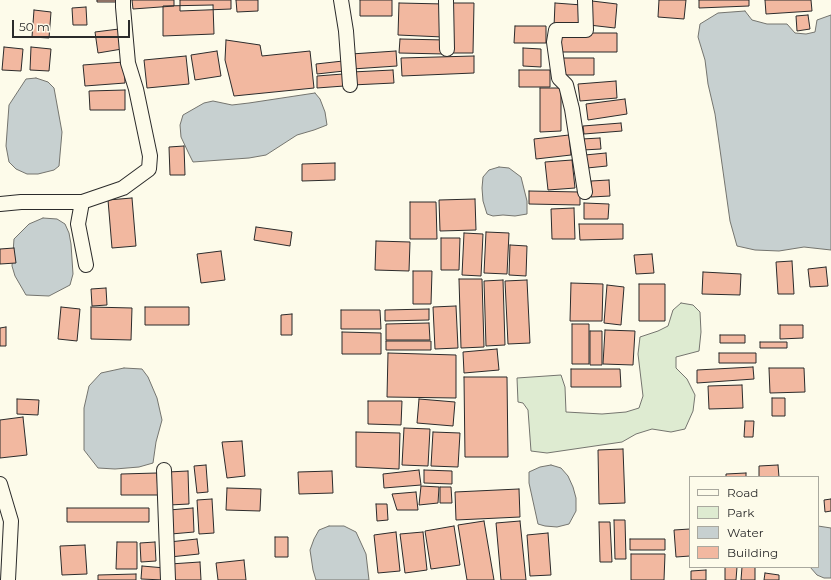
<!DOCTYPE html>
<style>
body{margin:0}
#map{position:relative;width:831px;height:580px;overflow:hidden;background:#fdfbea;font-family:Montserrat,sans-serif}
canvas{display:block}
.legend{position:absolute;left:689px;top:476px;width:130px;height:92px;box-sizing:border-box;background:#fdfbea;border:1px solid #a9a89e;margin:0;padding:5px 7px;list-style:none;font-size:12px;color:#2b2b2b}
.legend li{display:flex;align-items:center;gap:8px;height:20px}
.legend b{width:20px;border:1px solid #a9a89e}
.scale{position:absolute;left:12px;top:20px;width:118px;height:18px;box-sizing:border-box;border:2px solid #2b2b2b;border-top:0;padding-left:5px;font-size:12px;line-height:14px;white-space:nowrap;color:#2b2b2b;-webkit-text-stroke:3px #fdfbea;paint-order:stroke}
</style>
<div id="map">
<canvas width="831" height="580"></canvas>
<ul class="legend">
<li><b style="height:5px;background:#fdfbea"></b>Road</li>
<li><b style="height:11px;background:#deebd1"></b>Park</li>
<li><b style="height:11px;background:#c7d0d0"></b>Water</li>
<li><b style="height:11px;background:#f2b8a0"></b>Building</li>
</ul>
<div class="scale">50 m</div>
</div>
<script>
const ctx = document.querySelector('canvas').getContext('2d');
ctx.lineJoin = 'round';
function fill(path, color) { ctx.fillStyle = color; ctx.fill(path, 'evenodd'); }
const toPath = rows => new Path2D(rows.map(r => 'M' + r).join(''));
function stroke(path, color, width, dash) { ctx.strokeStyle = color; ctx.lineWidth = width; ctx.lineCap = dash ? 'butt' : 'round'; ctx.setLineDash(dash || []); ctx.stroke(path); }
const green = toPath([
 [681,303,693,305,700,312,701,332,699,351,676,357,676,368,687,379,695,395,693,411,685,429,671,432,652,429,636,434,622,442,547,453,531,451,528,410,523,403,518,402,517,378,561,375,565,387,566,412,602,414,626,412,639,408,643,396,638,354,640,337,658,331,668,326,673,310,681,303]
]);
fill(green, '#deebd1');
stroke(green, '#74746e', 1);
const water = toPath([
 [745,11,752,20,767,24,787,24,795,33,806,34,815,32,817,20,831,15,831,250,804,247,779,251,755,250,737,246,730,221,715,114,708,84,705,60,698,37,700,24,718,13,745,11],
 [36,78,48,82,54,88,62,132,59,166,54,170,38,174,27,174,16,169,9,162,6,146,9,105,26,79,36,78],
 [315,93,320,99,325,112,327,125,314,130,297,135,266,155,249,158,193,162,189,154,181,137,180,125,183,115,204,103,213,101,232,105,249,103,315,93],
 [499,167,509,168,521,177,527,201,527,214,515,216,503,215,493,216,487,214,483,201,482,188,483,177,489,170,499,167],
 [43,218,57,219,65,224,69,233,71,244,73,274,70,285,49,296,26,295,15,276,12,266,14,239,29,224,43,218],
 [124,368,142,369,148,377,157,398,162,420,156,442,153,463,139,467,115,469,98,468,84,450,84,408,89,386,101,373,124,368],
 [551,465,561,468,568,476,573,487,576,498,576,511,569,524,557,527,545,526,538,524,529,483,529,472,540,467,551,465],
 [329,526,344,526,356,532,366,554,369,580,316,580,313,570,310,550,314,539,319,530,329,526],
 [818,526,831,528,831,578,824,578,817,575,810,567,818,567,818,526]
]);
fill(water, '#c7d0d0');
stroke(water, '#74746e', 1);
const building = toPath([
 [97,0,116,0,116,2,97,2,97,0],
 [132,0,174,0,174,6,133,9,132,0],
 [180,0,231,0,231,9,180,11,180,0],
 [236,0,258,0,258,11,237,12,236,0],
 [360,0,392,0,392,16,360,16,360,0],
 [659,0,686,0,684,19,658,17,659,0],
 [699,0,749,0,749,6,699,8,699,0],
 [765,0,811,0,812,11,766,14,765,0],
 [592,1,617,4,615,28,589,25,592,1],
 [399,3,444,4,443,37,398,35,399,3],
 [449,3,474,3,473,53,448,53,449,3],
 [555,3,582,5,580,29,554,27,555,3],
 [213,5,214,34,163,36,163,6,213,5],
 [86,7,87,25,73,25,72,8,86,7],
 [34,10,51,12,49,38,32,37,34,10],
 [808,15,810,29,797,31,796,16,808,15],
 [515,26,546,26,546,43,514,43,515,26],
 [119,29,122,49,98,53,95,32,119,29],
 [558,33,617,33,617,52,558,52,558,33],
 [400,39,445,40,445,54,399,53,400,39],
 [226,40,260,45,262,56,310,51,314,88,234,96,225,60,226,40],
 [4,47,23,49,21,71,2,70,4,47],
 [31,47,51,49,49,71,30,70,31,47],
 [523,48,541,49,541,67,523,66,523,48],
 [217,51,221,76,195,80,191,55,217,51],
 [396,51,397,66,352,69,351,54,396,51],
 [186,56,189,84,147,88,144,60,186,56],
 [474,56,474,73,402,76,401,58,474,56],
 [563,58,594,58,594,75,563,75,563,58],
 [343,61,344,71,317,74,316,64,343,61],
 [124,62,125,83,85,86,83,65,124,62],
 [393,70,394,83,352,85,352,72,393,70],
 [519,70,550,70,550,87,519,87,519,70],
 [343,74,344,86,317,88,317,76,343,74],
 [616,81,617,98,580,101,578,84,616,81],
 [540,88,561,88,561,131,540,132,540,88],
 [125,90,125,110,90,110,89,91,125,90],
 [625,99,627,114,588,120,586,104,625,99],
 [621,123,622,131,584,134,583,126,621,123],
 [569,135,571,155,536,159,534,139,569,135],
 [600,138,601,149,583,150,582,139,600,138],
 [184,146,185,175,170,175,169,147,184,146],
 [606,153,607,166,587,168,585,155,606,153],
 [572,160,575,188,548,190,545,162,572,160],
 [335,163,335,180,302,181,302,164,335,163],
 [609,180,610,196,591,197,591,181,609,180],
 [529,191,580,192,580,205,529,204,529,191],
 [132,198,136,246,112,248,108,200,132,198],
 [475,199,476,230,440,231,439,200,475,199],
 [410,202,436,202,437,239,410,239,410,202],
 [584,203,609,204,608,219,584,219,584,203],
 [574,208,575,239,552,239,551,209,574,208],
 [579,224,623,224,623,239,580,240,579,224],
 [256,227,292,232,290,246,254,240,256,227],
 [486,232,509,233,507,274,484,273,486,232],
 [464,233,483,234,481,276,462,275,464,233],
 [441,238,460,238,459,270,441,270,441,238],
 [376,241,410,242,409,271,375,270,376,241],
 [510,245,527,246,526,276,509,275,510,245],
 [14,248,16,263,0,264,0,249,14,248],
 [221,251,225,280,201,283,197,254,221,251],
 [652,254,654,273,636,274,634,255,652,254],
 [792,261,794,294,778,294,776,262,792,261],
 [826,267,828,286,810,287,808,269,826,267],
 [413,271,432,271,431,304,413,304,413,271],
 [703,272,741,274,740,295,702,294,703,272],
 [459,279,482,279,484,347,461,348,459,279],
 [503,280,505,345,486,346,484,281,503,280],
 [527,280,530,343,508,344,505,281,527,280],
 [571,283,603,284,602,321,570,321,571,283],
 [639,284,665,284,665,321,639,321,639,284],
 [607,285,624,287,621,325,604,323,607,285],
 [106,288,107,305,92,306,91,289,106,288],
 [456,306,458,348,435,349,433,307,456,306],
 [61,307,80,309,77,341,58,339,61,307],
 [91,307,132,308,131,340,91,339,91,307],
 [145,307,189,307,189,325,145,325,145,307],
 [429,309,429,320,385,321,385,310,429,309],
 [341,310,380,310,381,329,341,329,341,310],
 [292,314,292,335,281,335,281,315,292,314],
 [429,323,430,340,386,340,386,324,429,323],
 [572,324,589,324,589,364,572,364,572,324],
 [780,325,803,325,803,338,780,339,780,325],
 [6,327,6,346,0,346,0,328,6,327],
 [605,330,635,331,633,365,603,364,605,330],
 [590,331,602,331,602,365,590,365,590,331],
 [342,332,381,333,381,354,342,354,342,332],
 [720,335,745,335,745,343,720,343,720,335],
 [386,341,431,341,431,350,386,350,386,341],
 [760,342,787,342,787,348,760,348,760,342],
 [497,349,499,370,464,373,463,352,497,349],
 [388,353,456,355,456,398,387,397,388,353],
 [719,353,756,353,756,363,719,363,719,353],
 [753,367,754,379,697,383,697,370,753,367],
 [769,368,804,368,805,392,770,393,769,368],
 [571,369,620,369,621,387,571,387,571,369],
 [464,377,507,377,508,457,465,457,464,377],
 [742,385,743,408,709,409,708,386,742,385],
 [772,398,785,398,785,416,772,416,772,398],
 [17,399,39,400,38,415,17,414,17,399],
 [419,399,455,402,453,426,417,423,419,399],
 [368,401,402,401,401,425,368,424,368,401],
 [23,417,27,455,0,458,0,420,23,417],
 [745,421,754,421,753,437,744,437,745,421],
 [404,428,430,429,428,466,402,465,404,428],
 [356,432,400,433,399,469,356,467,356,432],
 [433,432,460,433,458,467,431,466,433,432],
 [242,441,245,476,227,478,222,442,242,441],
 [623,449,625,503,599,504,598,450,623,449],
 [206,465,208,492,197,493,194,466,206,465],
 [778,465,779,477,759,477,759,466,778,465],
 [419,470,421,485,384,488,383,474,419,470],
 [424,470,452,471,452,484,424,483,424,470],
 [188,471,189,504,169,505,168,472,188,471],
 [332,471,333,493,299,494,298,472,332,471],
 [157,473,158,495,121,495,121,474,157,473],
 [746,473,746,477,726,477,726,474,746,473],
 [421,486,439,487,438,503,419,505,421,486],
 [440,487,451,487,452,503,440,503,440,487],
 [227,488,261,489,260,511,226,510,227,488],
 [519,489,520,517,456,520,455,492,519,489],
 [416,492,418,510,397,510,392,494,416,492],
 [212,499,214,533,199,534,197,500,212,499],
 [831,499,831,511,825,512,824,500,831,499],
 [376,504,387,504,388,520,377,521,376,504],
 [67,508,149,508,149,522,67,522,67,508],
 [193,508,194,532,171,534,169,510,193,508],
 [614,520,625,520,626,559,615,559,614,520],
 [484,521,494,580,467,580,458,525,484,521],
 [520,521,526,580,501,580,496,523,520,521],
 [599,522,610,522,612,562,600,562,599,522],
 [454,526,460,565,431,569,425,531,454,526],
 [690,529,690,556,676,557,674,530,690,529],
 [396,532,400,571,378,573,374,535,396,532],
 [423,532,427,570,405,573,400,534,423,532],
 [548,533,551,575,530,576,527,535,548,533],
 [275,537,288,537,288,557,275,557,275,537],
 [197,539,199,554,170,557,169,542,197,539],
 [630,539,665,539,665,550,630,550,630,539],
 [117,542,137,542,137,569,116,569,117,542],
 [155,542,156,561,141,562,140,543,155,542],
 [85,545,87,574,62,575,60,546,85,545],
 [631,554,665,554,664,580,631,580,631,554],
 [244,560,246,580,218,580,216,563,244,560],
 [200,562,201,580,171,580,170,564,200,562],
 [142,566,165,568,164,580,141,579,142,566],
 [725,567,737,567,736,580,725,580,725,567],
 [742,567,755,567,755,580,741,580,742,567],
 [706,570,706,580,691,580,691,571,706,570],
 [765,573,779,575,779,580,764,580,765,573],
 [136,574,136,580,98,580,98,575,136,574]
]);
fill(building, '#f2b8a0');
stroke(building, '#2b2b2b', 1);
const street = toPath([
 [341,0,346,31,350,85],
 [446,0,447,49],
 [585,192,572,109,566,85,559,78,554,42,556,30,586,30,585,0],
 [0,204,21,202,82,202],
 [86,265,78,224,82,202,123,188,149,169,150,156,136,89,128,63,123,7,123,0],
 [164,470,168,580],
 [0,484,11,521,8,580]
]);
stroke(street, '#2b2b2b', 16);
stroke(street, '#fdfbea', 14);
</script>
